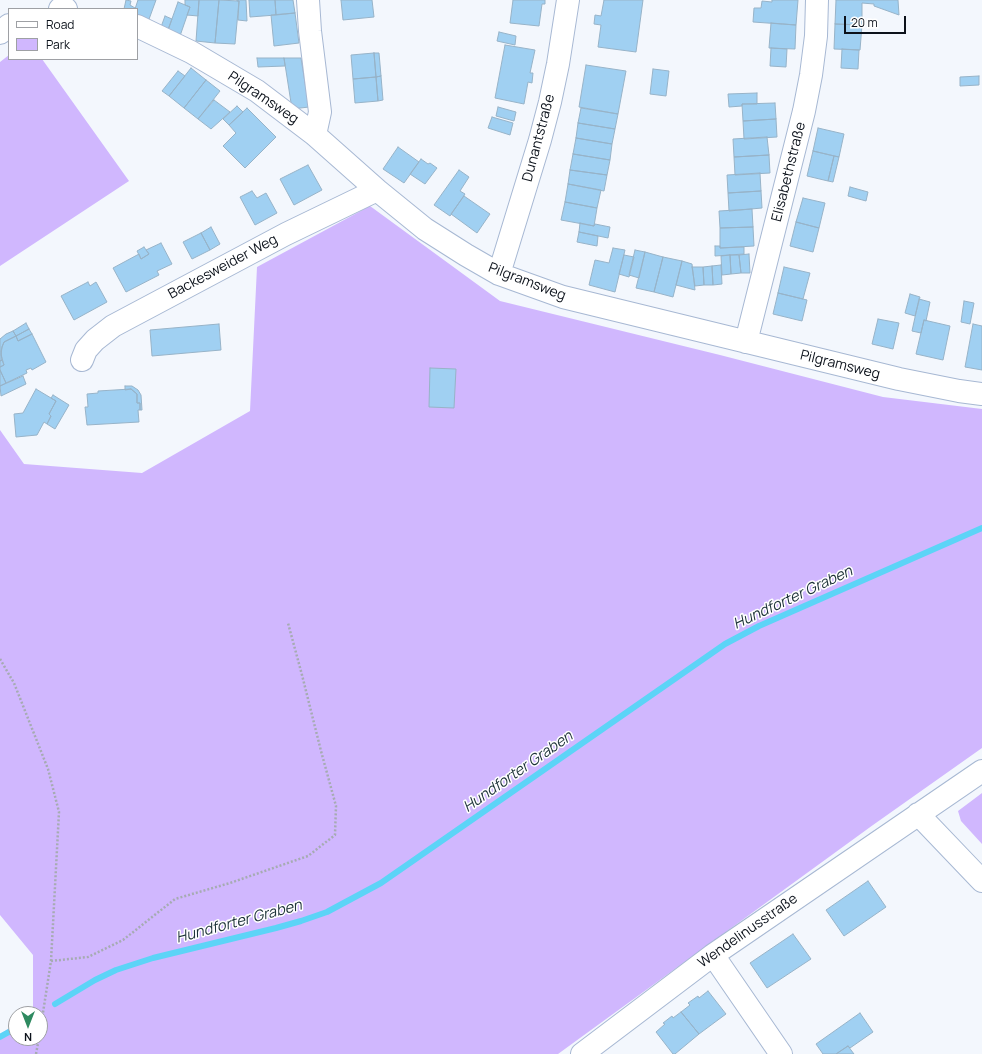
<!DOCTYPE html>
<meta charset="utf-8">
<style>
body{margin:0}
#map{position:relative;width:982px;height:1054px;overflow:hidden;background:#f3f7fd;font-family:Manrope,sans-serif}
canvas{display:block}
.legend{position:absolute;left:8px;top:8px;width:130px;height:52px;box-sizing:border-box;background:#fff;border:1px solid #9ea0a4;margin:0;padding:5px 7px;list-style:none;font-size:12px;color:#0c121b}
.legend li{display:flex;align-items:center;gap:8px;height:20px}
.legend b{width:20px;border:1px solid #9ea0a4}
.north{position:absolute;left:8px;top:1006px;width:40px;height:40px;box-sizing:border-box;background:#fff;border:1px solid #9ea0a4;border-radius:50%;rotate:180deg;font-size:11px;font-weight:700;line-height:16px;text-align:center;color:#0c121b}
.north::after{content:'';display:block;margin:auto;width:14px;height:18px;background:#2e8a60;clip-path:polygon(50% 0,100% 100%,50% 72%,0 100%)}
.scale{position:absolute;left:844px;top:16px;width:62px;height:18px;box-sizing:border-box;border:2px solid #0c121b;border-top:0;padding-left:5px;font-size:12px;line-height:14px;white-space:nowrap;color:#0c121b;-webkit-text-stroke:3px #fff;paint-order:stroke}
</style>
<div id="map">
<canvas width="982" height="1054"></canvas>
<ul class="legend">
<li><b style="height:5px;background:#fff"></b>Road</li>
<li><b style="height:11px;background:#d0b7fe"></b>Park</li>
</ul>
<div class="north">N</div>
<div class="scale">20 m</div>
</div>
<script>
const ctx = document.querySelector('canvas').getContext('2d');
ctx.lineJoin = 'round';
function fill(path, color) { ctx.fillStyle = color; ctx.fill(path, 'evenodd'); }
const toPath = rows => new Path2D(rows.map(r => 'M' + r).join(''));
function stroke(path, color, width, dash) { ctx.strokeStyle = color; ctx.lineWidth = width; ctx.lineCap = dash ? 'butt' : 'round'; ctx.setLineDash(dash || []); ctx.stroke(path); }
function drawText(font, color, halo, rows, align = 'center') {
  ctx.font = font + ' Manrope,sans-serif'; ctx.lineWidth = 3; ctx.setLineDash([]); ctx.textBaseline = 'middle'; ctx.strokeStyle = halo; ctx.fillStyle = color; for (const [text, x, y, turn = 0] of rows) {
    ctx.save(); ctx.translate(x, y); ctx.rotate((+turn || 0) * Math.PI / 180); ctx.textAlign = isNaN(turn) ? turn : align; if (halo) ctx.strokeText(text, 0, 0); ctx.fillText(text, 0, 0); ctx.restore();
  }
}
fill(toPath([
 [9,55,9,59,42,59,129,181,0,266,0,62],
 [370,206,500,301,720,355,883,397,982,409,982,748,873,825,558,1054,0,1054,0,1034,16,1024,16,1038,40,1038,40,1014,33,1014,33,955,0,915,0,430,24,464,142,473,250,411,257,267],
 [982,793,982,844,961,821,958,811]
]), '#d0b7fe');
stroke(toPath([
 [55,1004,95,980,116,970,153,958,276,928,301,921,327,912,340,905,381,883,725,644,759,626,982,528],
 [0,1037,16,1028]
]), '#5cd4f7', 6);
const building = toPath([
 [126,0,131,1,130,5,135,8,135,9,124,9,126,0],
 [138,0,156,0,148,22,137,18,137,9,135,9,138,0],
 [185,0,199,0,198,16,187,15,190,7,185,5,185,0],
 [199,0,219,0,215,43,196,41,199,0],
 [219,0,239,1,235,44,215,43,219,0],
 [237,0,246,0,247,21,238,20,239,1,237,1,237,0],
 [249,0,275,0,276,15,250,17,249,0],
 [275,0,293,0,295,13,276,15,275,0],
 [341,0,372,0,374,17,343,20,341,0],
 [513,0,545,0,545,4,542,4,539,26,510,23,513,0],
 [604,0,643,0,636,52,598,47,601,25,594,24,595,15,601,16,604,0],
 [772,0,798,0,796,25,753,22,754,8,761,8,762,1,772,2,772,0],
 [836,0,898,0,899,15,874,6,874,4,862,3,862,25,835,24,836,0],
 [178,2,190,7,180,36,168,30,178,2],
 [295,13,299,43,274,46,271,15,295,13],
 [165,16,172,19,168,30,161,27,165,16],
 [771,23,796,25,795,49,769,48,771,23],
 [835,24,862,25,860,50,834,49,835,24],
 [499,32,516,36,515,45,497,41,499,32],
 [505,45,535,50,530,73,533,73,532,83,528,82,524,104,495,98,505,45],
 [771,48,787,49,786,67,770,66,771,48],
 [842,49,859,50,858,69,841,68,842,49],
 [374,53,379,53,381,76,376,77,374,53],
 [374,53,376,77,353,79,351,55,374,53],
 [257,58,284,58,285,66,258,67,257,58],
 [284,58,301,58,309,107,292,109,284,58],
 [586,65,626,71,618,114,579,107,586,65],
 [191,68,206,80,184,108,169,96,191,68],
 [653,69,669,71,666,96,650,94,653,69],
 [178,71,185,76,169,96,162,91,178,71],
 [381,76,383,100,378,101,376,77,381,76],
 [979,76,979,85,960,86,960,77,979,76],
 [376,77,378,101,355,103,353,79,376,77],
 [206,80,220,91,198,119,184,108,206,80],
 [757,93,757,104,742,104,742,106,729,107,728,94,757,93],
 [214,100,230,112,211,129,198,119,214,100],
 [775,103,776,119,743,121,742,104,775,103],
 [237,106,243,112,229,125,223,119,237,106],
 [498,107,516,112,514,121,496,116,498,107],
 [247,108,276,137,245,168,223,146,236,133,229,125,247,108],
 [581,108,618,114,615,129,578,123,581,108],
 [492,117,513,123,510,135,488,128,492,117],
 [776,119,777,137,744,139,743,121,776,119],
 [578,123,615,129,612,144,576,138,578,123],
 [818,128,844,134,839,157,813,151,818,128],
 [767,137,769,155,734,157,733,139,767,137],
 [576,138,612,144,610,160,573,154,576,138],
 [398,147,419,162,404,183,383,169,398,147],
 [813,151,834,156,828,181,807,176,813,151],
 [573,154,610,160,607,175,570,170,573,154],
 [769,155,770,173,735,175,734,157,769,155],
 [834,156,839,157,833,182,828,181,834,156],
 [421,159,428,164,430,163,437,168,425,184,410,174,421,159],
 [308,165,322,190,294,205,280,179,308,165],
 [459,170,469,177,460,191,465,194,450,216,434,205,459,170],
 [570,170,607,175,604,191,568,184,570,170],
 [760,173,761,191,728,193,727,175,760,173],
 [568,184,601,190,597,208,565,202,568,184],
 [850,187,868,192,866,201,848,196,850,187],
 [252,191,257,198,266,193,277,213,255,225,240,197,252,191],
 [761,191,762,208,729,211,728,193,761,191],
 [464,196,490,214,477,233,451,214,464,196],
 [803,198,825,203,819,228,796,222,803,198],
 [565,202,597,208,594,226,561,220,565,202],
 [752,209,753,227,720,228,719,211,752,209],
 [796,222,819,228,813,252,790,246,796,222],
 [580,223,594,226,595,224,610,227,608,238,579,232,580,223],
 [211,227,220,244,210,250,201,233,211,227],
 [753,227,754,246,720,248,720,228,753,227],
 [579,232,598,236,597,246,577,242,579,232],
 [201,233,210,250,192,259,183,242,201,233],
 [161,243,172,264,157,271,159,275,126,292,113,268,139,254,141,259,149,254,146,250,161,243],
 [715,246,720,246,720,248,744,247,744,254,715,256,715,246],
 [144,247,149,254,141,259,137,251,144,247],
 [613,248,625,250,615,292,589,285,595,260,609,263,613,248],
 [635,250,645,252,639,278,629,275,635,250],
 [645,252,663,257,654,292,636,288,645,252],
 [749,254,750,273,741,273,739,255,749,254],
 [624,255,634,257,629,277,619,274,624,255],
 [730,255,739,255,741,273,731,274,730,255],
 [730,255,731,274,722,275,721,256,730,255],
 [663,257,682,261,673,297,654,292,663,257],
 [682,261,692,264,695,290,676,285,682,261],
 [721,265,722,284,713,285,712,266,721,265],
 [712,266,713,285,704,285,703,267,712,266],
 [692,267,703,267,704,285,695,286,692,267],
 [784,267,810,273,803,299,778,293,784,267],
 [88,282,90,286,96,282,107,302,74,320,61,296,88,282],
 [778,293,807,300,802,321,773,314,778,293],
 [910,294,920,297,915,316,905,313,910,294],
 [919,299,930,302,926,321,924,320,921,333,912,331,919,299],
 [964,301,974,303,970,324,961,322,964,301],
 [878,319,899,323,893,349,872,344,878,319],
 [924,320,950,326,943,360,916,354,924,320],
 [26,323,29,329,16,336,13,331,26,323],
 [219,324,221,350,152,356,150,330,219,324],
 [973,324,982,326,982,370,965,367,973,324],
 [29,329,32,334,18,341,16,336,29,329],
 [13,331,16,336,4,342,2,347,1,351,2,360,0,361,0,339,6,334,13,331],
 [32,334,46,362,32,370,31,368,26,370,27,373,6,383,0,370,0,367,4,365,1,355,2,347,4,342,16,336,18,341,32,334],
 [2,360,4,365,0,367,0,361,2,360],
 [430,368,456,369,454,408,429,407,430,368],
 [0,370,6,383,0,386,0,370],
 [23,376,26,384,1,396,0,386,23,376],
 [125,386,132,386,138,390,141,395,142,410,140,410,140,403,137,403,137,394,131,389,125,390,125,386],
 [36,389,56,401,49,414,51,416,47,424,44,422,37,435,16,437,14,414,23,413,36,389],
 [131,389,137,394,137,403,140,403,140,410,138,410,139,422,87,425,85,407,88,407,87,394,98,393,98,391,131,389],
 [53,395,69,405,55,429,47,424,51,416,49,414,56,401,51,398,53,395],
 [868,881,886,907,844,936,826,910,868,881],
 [793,934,811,959,767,988,750,963,793,934],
 [708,991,726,1014,699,1034,681,1012,690,1005,688,1003,698,996,699,998,708,991],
 [681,1012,699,1034,675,1054,673,1054,656,1032,665,1024,663,1023,672,1016,673,1018,681,1012],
 [860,1013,873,1032,850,1048,848,1046,836,1054,823,1054,816,1044,860,1013],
 [848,1046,854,1054,836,1054,848,1046]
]);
fill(building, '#a0d0f2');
stroke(building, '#97b3c8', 1);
const street = toPath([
 [308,0,310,31,320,112,315,135],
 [60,9,66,9],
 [137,26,191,52,257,91,315,135,377,190,425,229,466,255,499,274,563,297,899,379,959,391,982,394],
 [0,33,9,25],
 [499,274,540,140,550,102,558,64,568,0],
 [746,342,804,111,811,75,816,36,817,0],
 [82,360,86,350,95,340,113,326,286,234,377,190],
 [918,814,982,881],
 [713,955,781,1054],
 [582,1054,713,955,982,771]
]);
stroke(street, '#a7b8d3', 24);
stroke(toPath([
 [0,659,14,683,48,769,59,812,51,961,40,1032],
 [51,961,88,957,123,940,175,899,230,883,308,856,335,835,336,806,321,751,302,675,288,623],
 [36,1054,39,1038]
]), '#a6abb2', 2.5, [2, 2]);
stroke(street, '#fff', 22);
drawText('14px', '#0c121b', '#fff', [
 ["Pilgramsweg",263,98,34],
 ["Dunantstraße",539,138,-75],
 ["Elisabethstraße",789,172,-76],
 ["Backesweider Weg",223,267,-28],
 ["Pilgramsweg",527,282,21],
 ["Pilgramsweg",840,365,14],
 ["Wendelinusstraße",748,931,-35]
]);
drawText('italic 15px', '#1d3239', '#fff', [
 ["Hundforter Graben",793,598,-25],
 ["Hundforter Graben",518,772,-35],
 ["Hundforter Graben",239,922,-15]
]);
</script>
